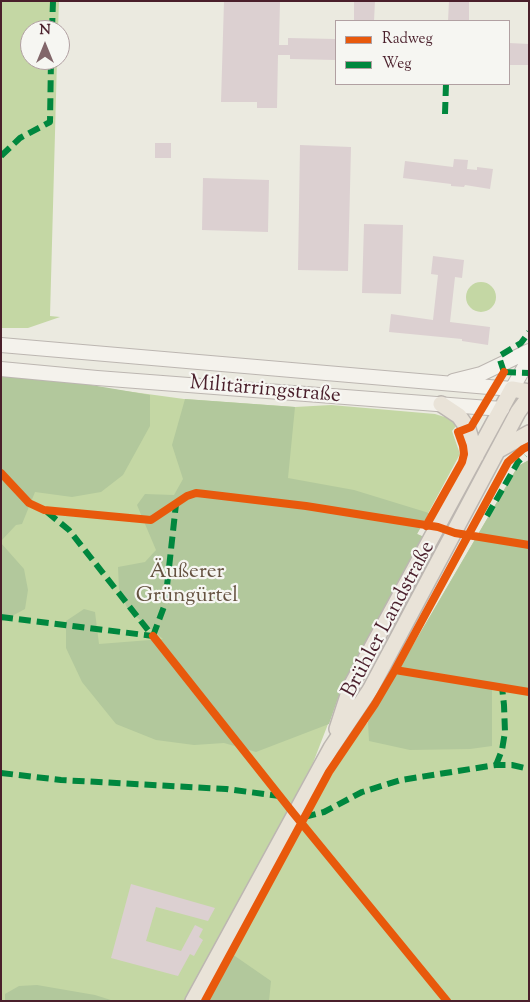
<!DOCTYPE html>
<meta charset="utf-8">
<style>
body{margin:0}
#map{position:relative;width:530px;height:1002px;overflow:hidden;background:#ebeae0;font-family:"Sorts Mill Goudy",serif}
canvas{display:block}
.frame{position:absolute;inset:0;border:2px solid #4a1f2b;pointer-events:none}
.legend{position:absolute;left:335px;top:20px;width:175px;height:65px;box-sizing:border-box;background:#f6f6f2;border:1px solid #b1a0a2;margin:0;padding:6px 9px;list-style:none;font-size:15px;color:#4a1f2b}
.legend li{display:flex;align-items:center;gap:10px;height:25px}
.legend b{width:25px;border:1px solid #b1a0a2}
.north{position:absolute;left:20px;top:20px;width:50px;height:50px;box-sizing:border-box;background:#f6f6f2;border:1px solid #b1a0a2;border-radius:50%;rotate:0deg;font-size:14px;font-weight:700;line-height:20px;text-align:center;color:#4a1f2b}
.north::after{content:'';display:block;margin:auto;width:18px;height:22px;background:#82666a;clip-path:polygon(50% 0,100% 100%,50% 72%,0 100%)}
</style>
<div id="map">
<canvas width="530" height="1002"></canvas>
<div class="frame"></div>
<ul class="legend">
<li><b style="height:6px;background:#e8590c"></b>Radweg</li>
<li><b style="height:6px;background:#00873e"></b>Weg</li>
</ul>
<div class="north">N</div>
</div>
<script>
const ctx = document.querySelector('canvas').getContext('2d');
ctx.lineJoin = 'round';
function fill(path, color) { ctx.fillStyle = color; ctx.fill(path, 'evenodd'); }
const toPath = rows => new Path2D(rows.map(r => 'M' + r).join(''));
function stroke(path, color, width, dash) { ctx.strokeStyle = color; ctx.lineWidth = width; ctx.lineCap = dash ? 'butt' : 'round'; ctx.setLineDash(dash || []); ctx.stroke(path); }
function drawText(font, color, halo, rows, align = 'center') {
  ctx.font = font + ' "Sorts Mill Goudy",serif'; ctx.lineWidth = 4.5; ctx.setLineDash([]); ctx.textBaseline = 'middle'; ctx.strokeStyle = halo; ctx.fillStyle = color; for (const [text, x, y, turn = 0] of rows) {
    ctx.save(); ctx.translate(x, y); ctx.rotate((+turn || 0) * Math.PI / 180); ctx.textAlign = isNaN(turn) ? turn : align; if (halo) ctx.strokeText(text, 0, 0); ctx.fillText(text, 0, 0); ctx.restore();
  }
}
fill(toPath([
 [1,1,59,1,58,30,30,30,30,60,57,60,50,316,60,317,28,328,1,328],
 '466 297a15 15 0 1 1 30 0a15 15 0 1 1-30 0Z',
 [1,374,184,399,295,407,331,405,435,414,448,418,457,425,452,431,460,454,417,534,424,537,338,698,313,763,185,1001,1,1001],
 [529,460,529,1001,208,1001,319,795,351,743,368,722,518,466]
]), '#c4d7a4');
fill(toPath([
 [1,374,62,380,150,395,150,426,123,475,101,492,72,497,35,492,22,524,16,525,1,541],
 [185,399,295,407,288,478,354,490,429,513,417,534,424,537,338,698,329,724,256,752,224,743,194,745,156,740,116,724,82,682,66,648,66,621,84,609,95,612,99,644,163,639,128,610,119,589,118,567,145,562,156,550,137,505,145,494,174,495,183,479,172,445],
 [529,460,529,695,492,689,492,746,470,749,410,750,369,741,368,722,518,466],
 [1,543,24,569,28,590,25,609,1,622],
 [232,954,271,981,269,1001,208,1001],
 [37,985,95,995,114,1001,5,1001,5,994,19,986]
]), '#b2c89c');
fill(toPath([
 [224,1,280,1,279,45,288,45,288,38,336,39,336,60,290,59,290,55,278,55,277,108,257,108,257,102,221,102],
 [354,1,375,1,374,21,354,21],
 [449,1,469,1,469,21,448,21],
 [509,43,529,44,529,65,509,65],
 [155,143,171,143,171,158,155,158],
 [300,145,351,147,348,271,298,270],
 [454,159,468,160,467,169,477,170,477,167,493,169,490,189,465,185,464,187,451,186,451,184,403,178,405,161,453,167],
 [203,178,269,180,268,232,202,230],
 [364,224,403,225,401,294,362,293],
 [433,256,464,260,462,278,455,277,450,322,490,327,488,345,462,341,462,339,389,332,391,314,433,320,438,275,431,274],
 [131,884,215,908,208,921,156,907,146,941,181,951,195,925,203,929,199,937,203,940,194,956,190,954,178,976,111,958]
]), '#dcd0d1');
const secondary = toPath([
 [1,345,512,389,529,359],
 [1,369,97,378,502,409],
 [453,381,481,374,529,351]
]);
const primary = toPath([
 [441,404,459,416,468,429,476,456],
 [497,451,529,433],
 [337,729,351,686,512,389,529,392],
 [193,1001,331,748,370,690,518,412,529,397]
]);
stroke(secondary, '#bcb6b1', 16);
stroke(primary, '#bcb6b1', 18);
stroke(secondary, '#f4f2ec', 14);
stroke(primary, '#e9e3d8', 15);
stroke(toPath([
 [52,30,53,1],
 [445,114,446,84],
 [1,156,20,138,50,122,51,60],
 [504,372,500,360,501,355,521,343,529,332],
 [504,372,529,373],
 [47,512,69,530,155,639],
 [487,516,518,462,525,455],
 [1,617,153,636],
 [153,636,165,604,176,504],
 [496,765,502,750,505,732,504,705,502,687],
 [1,773,61,780,226,789,280,796],
 [304,817,324,812,362,792,401,780,496,765,512,765,529,769]
]), '#00873e', 6, [12, 6]);
stroke(toPath([
 [1,473,29,503,44,510,151,520,187,496,196,493,205,494,306,506,438,527,455,533,529,545],
 [426,526,462,462,464,454,463,446,458,432,471,427,504,372],
 [153,636,294,814,447,1001],
 [395,670,529,692],
 [205,1001,329,772,375,704,395,670,508,462,523,449,529,446]
]), '#e8590c', 8);
drawText('21px', '#4a1f2b', '#f6f6f2', [
 ["Militärringstraße",265,391,5],
 ["Brühler Landstraße",390,620,-62]
]);
drawText('21px', '#655240', '#f6f6f2', [
 ["Äußerer",187,573],
 ["Grüngürtel",187,597]
]);
</script>
